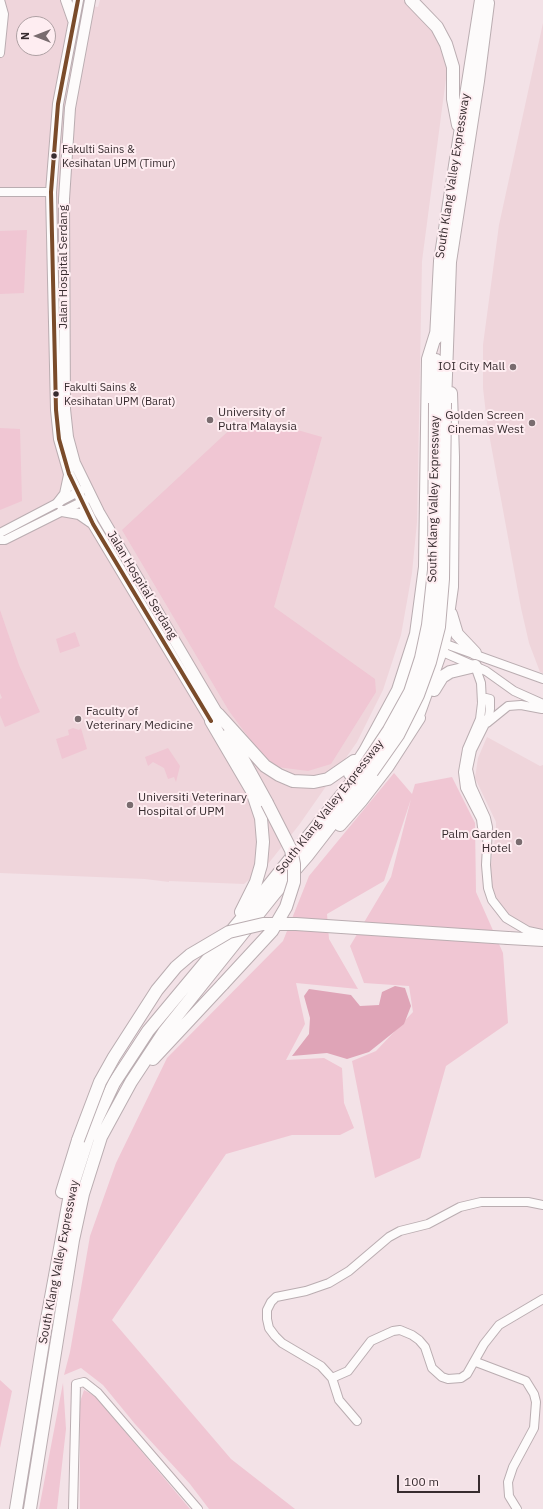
<!DOCTYPE html>
<style>
body{margin:0}
#map{position:relative;width:543px;height:1509px;overflow:hidden;background:#f3e2e7;font-family:"IBM Plex Sans",sans-serif}
canvas{display:block}
.north{position:absolute;left:16px;top:16px;width:40px;height:40px;box-sizing:border-box;background:#feedf1;border:1px solid #aea0a3;border-radius:50%;rotate:270deg;font-size:11px;font-weight:700;line-height:16px;text-align:center;color:#372c2f}
.north::after{content:'';display:block;margin:auto;width:14px;height:18px;background:#796c6f;clip-path:polygon(50% 0,100% 100%,50% 72%,0 100%)}
.scale{position:absolute;left:397px;top:1475px;width:83px;height:18px;box-sizing:border-box;border:2px solid #372c2f;border-top:0;padding-left:5px;font-size:12px;line-height:14px;white-space:nowrap;color:#372c2f;-webkit-text-stroke:3px #feedf1;paint-order:stroke}
</style>
<div id="map">
<canvas width="543" height="1509"></canvas>
<div class="north">N</div>
<div class="scale">100 m</div>
</div>
<script>
const ctx = document.querySelector('canvas').getContext('2d');
ctx.lineJoin = 'round';
function fill(path, color) { ctx.fillStyle = color; ctx.fill(path, 'evenodd'); }
const toPath = rows => new Path2D(rows.map(r => 'M' + r).join(''));
function stroke(path, color, width, dash) { ctx.strokeStyle = color; ctx.lineWidth = width; ctx.lineCap = dash ? 'butt' : 'round'; ctx.setLineDash(dash || []); ctx.stroke(path); }
function drawText(font, color, halo, rows, align = 'center') {
  ctx.font = font + ' "IBM Plex Sans",sans-serif'; ctx.lineWidth = 4; ctx.setLineDash([]); ctx.textBaseline = 'middle'; ctx.strokeStyle = halo; ctx.fillStyle = color; for (const [text, x, y, turn = 0] of rows) {
    ctx.save(); ctx.translate(x, y); ctx.rotate((+turn || 0) * Math.PI / 180); ctx.textAlign = isNaN(turn) ? turn : align; if (halo) ctx.strokeText(text, 0, 0); ctx.fillText(text, 0, 0); ctx.restore();
  }
}
fill(toPath([
 [0,0,62,0,98,7,100,0,403,0,413,7,435,31,448,63,422,261,417,522,412,573,401,635,383,690,357,742,299,825,268,864,244,884,169,881,169,882,145,879,0,873],
 [24,24,48,24,48,48,24,48],
 [543,23,543,673,540,672,529,643,521,608,487,423,483,388,483,345,499,225],
 [487,737,540,766,543,765,543,932,514,920,505,912,497,900,492,887,490,871,496,832,496,822,475,778,478,758]
]), '#efd5db');
fill(toPath([
 [27,230,24,293,0,294,0,231],
 [237,423,273,423,322,437,274,607,375,679,376,692,331,764,308,771,277,767,258,750,229,711,122,530],
 [0,428,20,429,22,501,0,510],
 [0,610,19,665,40,712,5,727,0,715,0,699,2,698,0,693],
 [75,632,80,646,60,653,56,639],
 [73,728,79,730,81,728,87,749,62,759,56,739,69,735,68,730],
 [168,748,180,766,176,782,174,777,168,779,164,768,153,762,148,766,145,757],
 [394,773,412,794,415,784,452,777,475,823,476,892,503,953,508,1023,446,1066,420,1158,375,1178,352,1061,376,1051,413,1012,409,986,364,983,350,946,391,877,411,799,384,881,327,914,329,939,358,989,296,983,305,1024,286,1060,324,1058,342,1068,344,1103,354,1128,340,1135,292,1135,226,1154,112,1320,231,1459,295,1509,209,1509,190,1484,135,1424,103,1385,81,1368,64,1375,70,1352,90,1236,116,1163,167,1058,283,941,309,876],
 [0,1380,12,1391,0,1448],
 [63,1383,66,1429,57,1509,39,1509],
 [84,1390,95,1396,190,1509,80,1509,80,1402]
]), '#f0c6d3');
fill(toPath([
 [395,986,405,988,411,1006,404,1024,369,1052,347,1059,327,1053,292,1056,309,1034,310,1018,304,996,309,989,351,995,360,1006,379,1005,382,992]
]), '#dfa4b7');
const minor = toPath([
 [0,53,4,14,0,0],
 [0,192,51,192],
 [0,533,82,490],
 [0,540,5,540,87,499],
 [440,642,543,679],
 [438,650,486,671,514,691,543,704],
 [475,666,481,683,482,703,480,719,467,749,463,772,465,788,481,819,482,827,488,827],
 [482,703,486,698,490,699,490,709,489,716,472,750,468,769,472,787,486,818,488,827,486,865,488,888,492,900,506,918,528,931,543,934],
 [487,723,508,706,521,705,542,709],
 [476,1362,526,1381,534,1394,536,1402,534,1428,513,1467,508,1482,509,1496,517,1509],
 [332,1378,348,1371,371,1341,393,1331,400,1330,412,1335,419,1340,425,1347,432,1368,442,1377,448,1379,461,1378,467,1374,484,1344,499,1325,543,1299],
 [357,1421,339,1400,332,1378,321,1366,282,1343,275,1336,269,1328,267,1319,267,1310,271,1302,276,1297,306,1291,329,1283,349,1271,389,1237,400,1231,428,1224,460,1207,481,1202,528,1202,543,1205],
 [73,1509,76,1384,84,1382,98,1393,198,1509]
]);
const major = toPath([
 [66,0,73,20],
 [78,0,58,104,51,192,56,410,59,439,69,474,93,524,211,721],
 [90,0,70,108,64,199,65,409,68,437,75,463,99,512,218,714],
 [58,503,65,494,69,475],
 [62,511,79,514,92,523]
]);
const highway = toPath([
 [411,0,437,27,446,44,453,67,453,99,458,125],
 [436,338,440,261,481,0],
 [435,403,436,360],
 [445,403,450,262,478,81,488,3],
 [451,614,457,634,475,653],
 [434,690,442,677,450,672,475,666],
 [218,714,265,766,279,775,293,781,314,782,328,779,354,761],
 [211,721,252,791,261,818,263,842,261,865,256,882,241,912],
 [415,724,444,643,452,587,453,457,451,393],
 [229,734,267,803],
 [350,774,365,751,398,690,416,634,425,567,428,359,437,330],
 [340,825,361,801,388,766,419,718],
 [508,938,543,940],
 [153,1059,223,984],
 [62,1192,78,1140],
 [16,1509,45,1330,70,1194,88,1138,114,1083,148,1031,253,905,365,766],
 [30,1509,73,1240,83,1194,101,1137,131,1082,164,1032,275,893,307,856,372,772]
]);
stroke(minor, '#baadb1', 10);
stroke(major, '#baadb1', 12);
stroke(highway, '#baadb1', 14);
stroke(minor, '#fdfbfb', 8);
stroke(major, '#fdfbfb', 10);
stroke(highway, '#fdfbfb', 12);
const highwayBridge = toPath([
 [365,766,389,730,410,692,421,658,428,625,434,570,435,403],
 [372,772,398,735,418,695,430,662,439,627,443,579,445,403],
 [223,984,272,931,286,907,294,882,294,864,291,850,267,803],
 [78,1140,100,1082,114,1057,157,990,176,967,190,955,229,932,263,924,296,924,508,938]
]);
stroke(highwayBridge, '#baadb1', 14, []);
stroke(highwayBridge, '#fdfbfb', 12);
stroke(toPath([
 [78,0,58,104,51,192,56,410,59,439,69,474,93,524,211,721]
]), '#7a4b2a', 4);
for (const [x, y, r, color] of [
 [54,156,3.5,"#372c2f"],
 [513,367,4,"#796c6f"],
 [56,394,3.5,"#372c2f"],
 [210,420,4,"#796c6f"],
 [532,423,4,"#796c6f"],
 [78,719,4,"#796c6f"],
 [130,805,4,"#796c6f"],
 [519,842,4,"#796c6f"]
]) { const dot = new Path2D(); dot.arc(x, y, r, 0, 2 * Math.PI); ctx.fillStyle = color; ctx.fill(dot); stroke(dot, '#feedf1', 1.5); }
drawText('11px', '#372c2f', '#feedf1', [
 ["Fakulti Sains &",62,150],
 ["Kesihatan UPM (Timur)",62,164],
 ["Fakulti Sains &",64,388],
 ["Kesihatan UPM (Barat)",64,402]
], 'left');
drawText('12px', '#372c2f', '#feedf1', [
 ["South Klang Valley Expressway",453,176,-81],
 ["Jalan Hospital Serdang",64,267,-90],
 ["South Klang Valley Expressway",434,499,-89],
 ["Jalan Hospital Serdang",142,585,59],
 ["South Klang Valley Expressway",330,807,-52],
 ["South Klang Valley Expressway",59,1262,-79]
]);
drawText('12px', '#372c2f', '#feedf1', [
 ["IOI City Mall",505,367],
 ["University of",218,413,"left"],
 ["Putra Malaysia",218,427,"left"],
 ["Golden Screen",524,416],
 ["Cinemas West",524,430],
 ["Faculty of",86,712,"left"],
 ["Veterinary Medicine",86,726,"left"],
 ["Universiti Veterinary",138,798,"left"],
 ["Hospital of UPM",138,812,"left"],
 ["Palm Garden",511,835],
 ["Hotel",511,849]
], 'right');
</script>
